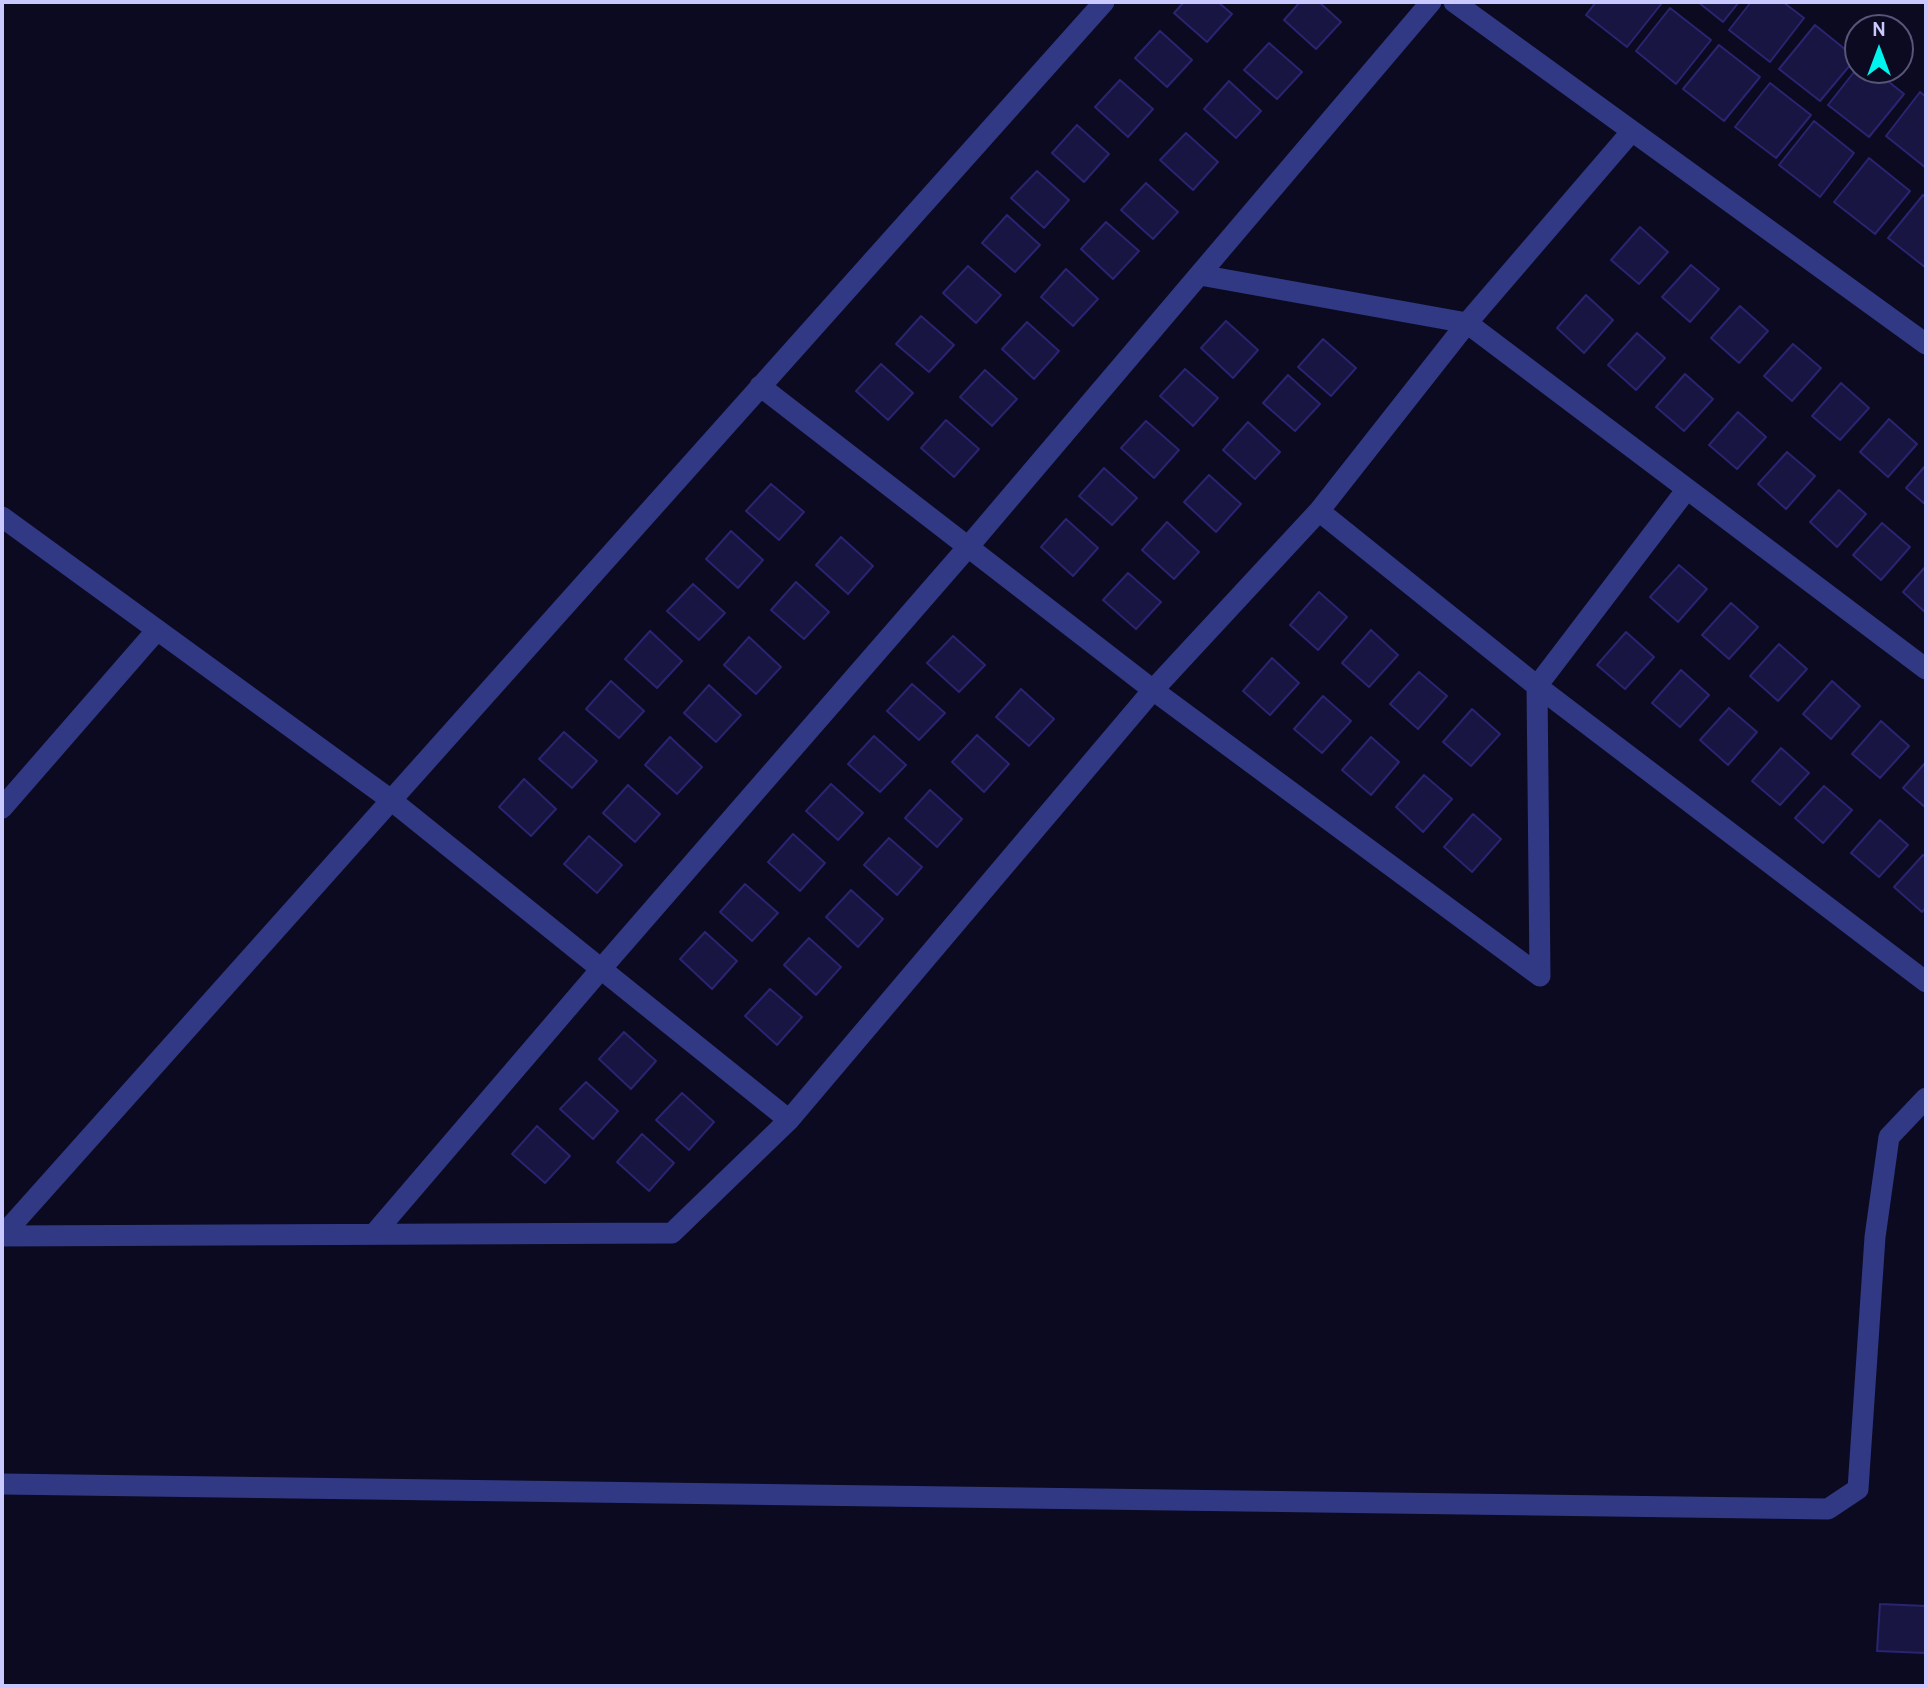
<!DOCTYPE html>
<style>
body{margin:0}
#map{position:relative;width:1928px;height:1688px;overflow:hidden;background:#0b0a20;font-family:Cabin,sans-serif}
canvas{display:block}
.frame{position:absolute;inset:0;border:4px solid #c9c9ff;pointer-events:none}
.north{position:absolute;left:1844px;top:14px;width:70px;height:70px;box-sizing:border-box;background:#0b0a20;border:2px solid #575679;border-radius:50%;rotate:0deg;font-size:19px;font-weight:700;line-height:28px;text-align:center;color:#c9c9ff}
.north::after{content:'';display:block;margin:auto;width:24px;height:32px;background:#00f4ef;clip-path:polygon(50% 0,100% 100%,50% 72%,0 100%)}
</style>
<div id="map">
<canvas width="1928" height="1688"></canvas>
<div class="frame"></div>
<div class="north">N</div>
</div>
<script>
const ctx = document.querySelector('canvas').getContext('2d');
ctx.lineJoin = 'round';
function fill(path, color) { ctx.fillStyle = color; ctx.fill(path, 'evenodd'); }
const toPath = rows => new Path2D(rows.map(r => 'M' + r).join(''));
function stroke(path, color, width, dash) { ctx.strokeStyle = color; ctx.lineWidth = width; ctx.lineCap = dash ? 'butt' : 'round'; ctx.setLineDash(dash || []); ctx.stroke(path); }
const building = toPath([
 [1184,2,1218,2,1232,14,1207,42,1174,13,1184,2],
 [1300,2,1319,2,1341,22,1316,49,1284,20,1300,2],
 [1596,2,1660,2,1662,3,1627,47,1586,15,1596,2],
 [1698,2,1739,2,1723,22,1698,2],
 [1751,2,1783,2,1804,18,1770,62,1729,30,1751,2],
 [1670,8,1711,40,1676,84,1636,51,1670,8],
 [1815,25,1856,58,1820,101,1779,69,1815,25],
 [1160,31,1192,60,1167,87,1135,58,1160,31],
 [1269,43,1302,72,1277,99,1244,70,1269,43],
 [1719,45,1760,77,1724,121,1683,89,1719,45],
 [1858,67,1858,70,1874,70,1904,94,1869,137,1828,105,1858,67],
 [1120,80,1153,109,1128,137,1095,107,1120,80],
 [1229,81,1261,111,1236,138,1204,109,1229,81],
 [1770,83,1811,115,1776,158,1735,127,1770,83],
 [1920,92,1926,97,1926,168,1886,136,1920,92],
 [1814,121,1854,153,1820,197,1779,165,1814,121],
 [1077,125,1109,154,1084,182,1052,153,1077,125],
 [1186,133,1218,162,1193,190,1160,160,1186,133],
 [1869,158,1910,191,1875,234,1834,202,1869,158],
 [1037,171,1069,200,1044,228,1011,198,1037,171],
 [1146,183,1178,212,1153,239,1121,210,1146,183],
 [1923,195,1926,198,1926,268,1888,238,1923,195],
 [1007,215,1040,245,1015,272,982,243,1007,215],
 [1106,222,1139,251,1113,279,1081,249,1106,222],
 [1640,227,1668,252,1639,284,1611,260,1640,227],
 [1691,265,1719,289,1690,322,1662,297,1691,265],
 [968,266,1001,295,976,323,943,293,968,266],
 [1066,269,1098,299,1073,326,1041,297,1066,269],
 [1586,295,1613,320,1584,353,1557,328,1586,295],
 [1740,306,1768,331,1739,363,1711,338,1740,306],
 [921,316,954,345,929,372,896,344,921,316],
 [1226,321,1258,350,1233,378,1201,348,1226,321],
 [1027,322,1059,351,1034,379,1002,349,1027,322],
 [1637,333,1665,358,1636,390,1608,365,1637,333],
 [1323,339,1356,368,1331,396,1298,367,1323,339],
 [1793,344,1821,368,1792,401,1764,376,1793,344],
 [881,364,913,393,888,420,856,391,881,364],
 [1185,369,1218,398,1193,426,1160,396,1185,369],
 [985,370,1017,399,992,426,960,397,985,370],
 [1685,374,1713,399,1684,431,1656,407,1685,374],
 [1288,375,1320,404,1295,431,1263,403,1288,375],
 [1841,383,1869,408,1840,440,1812,416,1841,383],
 [1738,412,1766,437,1737,469,1709,445,1738,412],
 [1889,419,1917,444,1888,477,1860,452,1889,419],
 [946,420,979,449,954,477,921,448,946,420],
 [1146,421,1179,450,1154,478,1121,448,1146,421],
 [1248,422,1280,452,1255,479,1223,450,1248,422],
 [1787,452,1815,476,1786,509,1758,484,1787,452],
 [1926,465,1926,505,1906,488,1926,465],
 [1104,468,1137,498,1112,525,1079,496,1104,468],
 [1209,475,1241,504,1216,532,1184,502,1209,475],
 [771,484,804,512,779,540,746,511,771,484],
 [1839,490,1866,514,1837,547,1810,522,1839,490],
 [1066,519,1098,548,1073,576,1041,547,1066,519],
 [1167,522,1199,552,1174,579,1142,550,1167,522],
 [1882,523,1910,547,1881,580,1853,555,1882,523],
 [731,531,763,560,738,588,706,559,731,531],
 [841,537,873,566,848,594,816,565,841,537],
 [1679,565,1707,589,1678,622,1650,597,1679,565],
 [1926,566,1926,613,1903,592,1926,566],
 [1128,573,1161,602,1136,629,1103,600,1128,573],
 [796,582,829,612,804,639,771,610,796,582],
 [693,584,725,613,699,640,667,611,693,584],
 [1319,592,1347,617,1318,650,1290,625,1319,592],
 [1731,603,1758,627,1729,659,1702,635,1731,603],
 [1371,630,1398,655,1369,687,1342,663,1371,630],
 [650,631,682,661,657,688,625,659,650,631],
 [1626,632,1654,657,1625,689,1597,665,1626,632],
 [953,636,985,665,959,692,927,663,953,636],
 [749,637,781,667,756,694,724,665,749,637],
 [1779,644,1807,669,1778,701,1750,676,1779,644],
 [1272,658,1299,683,1270,715,1243,691,1272,658],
 [1681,670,1709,695,1680,727,1652,703,1681,670],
 [1419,672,1447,696,1418,729,1390,704,1419,672],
 [611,681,644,711,619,738,586,709,611,681],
 [1832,681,1860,706,1831,739,1803,714,1832,681],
 [912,684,945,713,919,740,887,711,912,684],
 [709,685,741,715,716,742,684,713,709,685],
 [1021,689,1054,719,1029,746,996,717,1021,689],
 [1323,696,1351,721,1322,753,1294,729,1323,696],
 [1729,708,1757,732,1728,765,1700,740,1729,708],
 [1472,709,1500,734,1471,766,1443,742,1472,709],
 [1881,721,1909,746,1880,778,1852,754,1881,721],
 [564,732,597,761,572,788,539,759,564,732],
 [977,735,1009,764,984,792,952,762,977,735],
 [874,736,906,765,880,792,848,764,874,736],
 [670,737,702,767,677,794,645,765,670,737],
 [1371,737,1399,762,1371,795,1342,770,1371,737],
 [1781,748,1809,773,1780,805,1752,781,1781,748],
 [1926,762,1926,808,1903,788,1926,762],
 [1424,775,1452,799,1423,832,1396,807,1424,775],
 [524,779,556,809,531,836,499,807,524,779],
 [831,784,863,813,838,840,806,811,831,784],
 [628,785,660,814,635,842,603,813,628,785],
 [1824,786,1852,810,1823,843,1795,818,1824,786],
 [930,790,962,819,937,847,905,818,930,790],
 [1473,814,1501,839,1472,872,1444,847,1473,814],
 [1880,820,1908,845,1879,877,1851,853,1880,820],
 [793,834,825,863,800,891,768,862,793,834],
 [589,836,622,865,597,893,564,864,589,836],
 [889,838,922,867,897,895,864,865,889,838],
 [1923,855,1926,857,1926,907,1922,912,1894,887,1923,855],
 [745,884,778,913,752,941,720,912,745,884],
 [851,890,883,919,858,947,826,917,851,890],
 [705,932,737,961,712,989,680,959,705,932],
 [809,938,841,967,816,995,784,965,809,938],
 [770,989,802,1017,777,1045,745,1016,770,989],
 [624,1032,656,1061,631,1089,599,1059,624,1032],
 [586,1082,618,1111,593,1139,560,1109,586,1082],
 [682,1093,714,1122,689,1150,656,1120,682,1093],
 [537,1126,570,1156,545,1183,512,1154,537,1126],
 [642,1134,674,1163,649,1191,617,1162,642,1134],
 [1880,1604,1926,1606,1926,1653,1877,1651,1880,1604]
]);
fill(building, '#181542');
stroke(building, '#2a2471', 2);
stroke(toPath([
 [1454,2,1926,344],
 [1200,275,1467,323,1926,669],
 [760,386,1153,690,1540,976],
 [1319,511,1537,686,1926,982],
 [2,517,391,800,789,1120],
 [2,808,157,630],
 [1540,976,1537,686,1687,489],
 [374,1234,601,969,968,547,1431,2],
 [2,1236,672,1233,789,1120,1153,690,1319,511,1467,323,1632,131],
 [2,1236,1104,2],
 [2,1484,1828,1509,1858,1489,1875,1237,1889,1137,1926,1098]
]), '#313884', 21);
</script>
